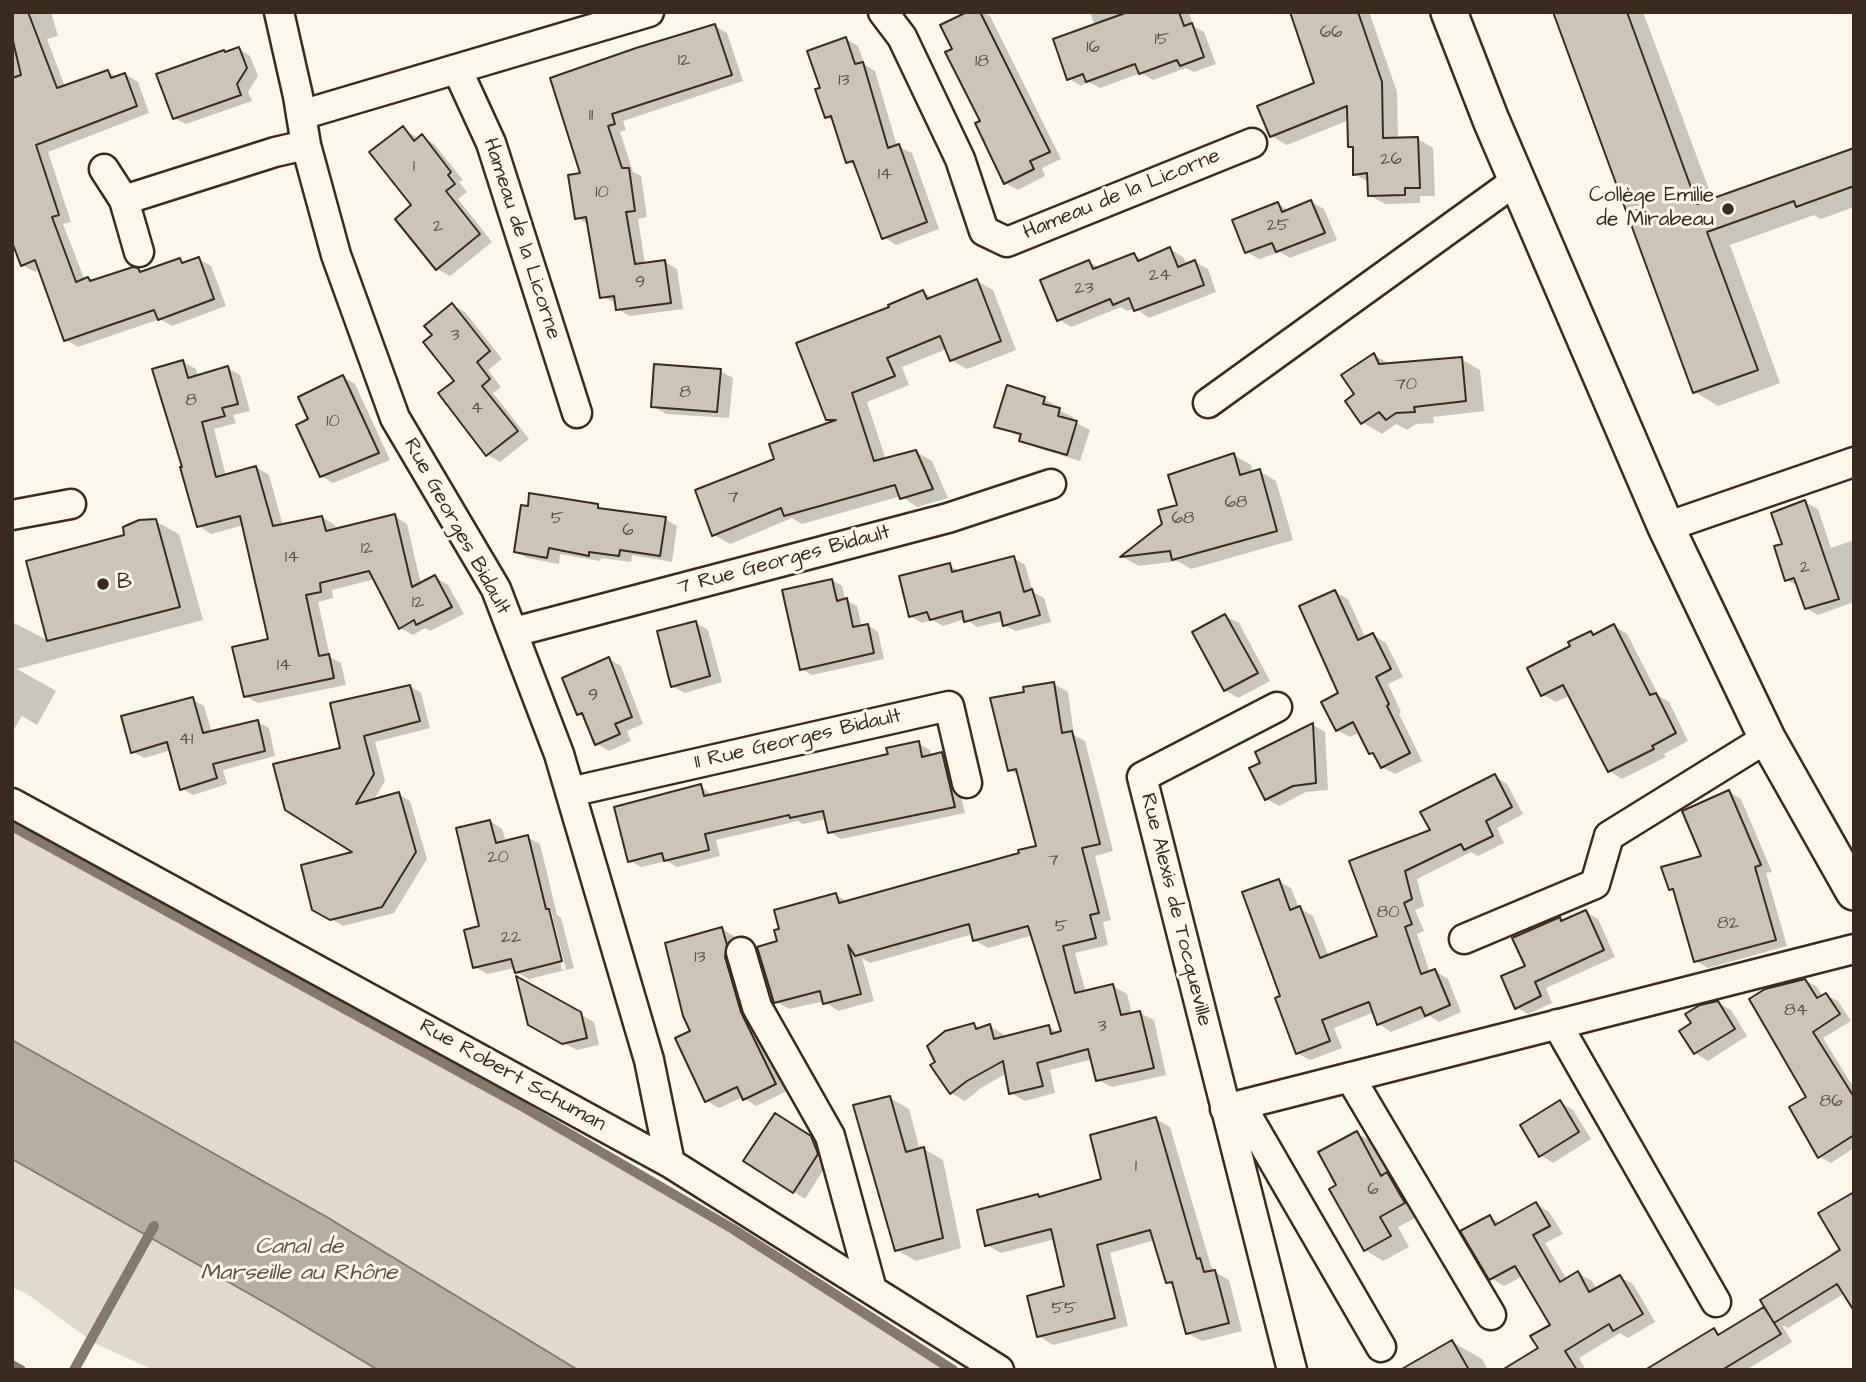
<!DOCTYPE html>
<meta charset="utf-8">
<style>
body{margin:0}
#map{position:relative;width:1866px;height:1382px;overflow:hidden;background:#fbf7ec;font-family:"Architects Daughter",sans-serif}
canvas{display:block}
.frame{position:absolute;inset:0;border:14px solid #3b2a1e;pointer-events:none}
</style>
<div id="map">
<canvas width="1866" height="1382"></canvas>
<div class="frame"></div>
</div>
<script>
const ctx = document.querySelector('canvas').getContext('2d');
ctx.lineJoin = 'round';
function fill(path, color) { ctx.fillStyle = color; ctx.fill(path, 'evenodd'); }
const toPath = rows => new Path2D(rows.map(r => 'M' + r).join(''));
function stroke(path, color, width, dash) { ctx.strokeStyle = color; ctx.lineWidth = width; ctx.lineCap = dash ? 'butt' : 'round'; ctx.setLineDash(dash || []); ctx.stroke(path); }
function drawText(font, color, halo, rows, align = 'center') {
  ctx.font = font + ' "Architects Daughter",sans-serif'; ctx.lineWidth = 6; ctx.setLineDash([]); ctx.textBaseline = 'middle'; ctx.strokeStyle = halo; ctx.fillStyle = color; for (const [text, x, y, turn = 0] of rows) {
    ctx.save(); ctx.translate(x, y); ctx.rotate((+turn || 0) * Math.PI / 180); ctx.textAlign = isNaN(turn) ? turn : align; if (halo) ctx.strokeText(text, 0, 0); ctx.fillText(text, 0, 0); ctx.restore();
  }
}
fill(toPath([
 [12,827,652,1178,949,1370,578,1370,325,1216,12,1040],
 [12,1159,276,1309,378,1370,154,1370,96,1344,27,1294,12,1287]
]), '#dfd9ce');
const water = toPath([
 [12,1040,325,1216,578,1370,378,1370,276,1309,12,1159,12,1040]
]);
fill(water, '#b6aea2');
stroke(water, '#85796d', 2);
fill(toPath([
 [12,12,51,12,58,36,47,39,65,87,108,72,118,77,125,74,138,82,149,113,48,152,71,222,63,224,85,281,88,279,92,282,138,270,143,273,180,260,186,263,199,259,211,266,226,306,172,326,160,319,78,347,66,340,40,270,35,272,22,265,15,79,12,67],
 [971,12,984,12,990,16,1061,159,1042,168,1045,176,1018,190,1005,183,955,49],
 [1090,12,1189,12,1193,26,1204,32,1216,64,1194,72,1186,68,1153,80,1141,73,1100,88,1089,82,1081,86,1068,78,1095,26],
 [1303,12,1369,12,1397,92,1398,139,1418,139,1433,148,1435,196,1420,196,1420,203,1385,204,1369,195,1369,182,1354,174,1354,149,1350,146,1349,120,1287,145,1271,136,1316,84],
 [1555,12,1643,12,1713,200,1854,150,1854,207,1821,219,1814,215,1730,245,1780,383,1718,406,1695,392],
 [715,26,727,33,743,81,623,121,626,130,620,132,633,172,641,176,647,217,638,219,645,264,665,262,677,269,683,309,630,316,617,309,617,303,602,297,589,225,576,217,582,175,552,79],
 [846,39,858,46,865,65,875,71,897,146,912,153,939,229,896,245,884,237,857,167,847,161,834,121,826,117,822,89],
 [239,49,250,56,258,76,248,92,252,101,186,124,174,118,227,53],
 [403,128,419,139,422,137,434,144,463,180,459,182,467,192,458,199,492,242,450,276,437,269,413,205],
 [1311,202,1324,209,1337,240,1290,258,1280,252,1259,259,1247,252,1278,204,1289,211],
 [1170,249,1183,257,1187,265,1195,262,1208,269,1216,292,1149,318,1135,308,1127,311,1121,307,1071,327,1058,319,1089,262,1100,268,1134,255,1144,261],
 [977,281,993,290,1016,350,967,369,951,360,947,349,902,367,909,385,867,402,886,460,916,452,932,461,948,498,917,507,901,496,802,524,792,518,730,544,714,535,777,460,834,423,827,419,891,308,923,292,933,298],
 [453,305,465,312,502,359,488,370,501,387,493,393,529,439,500,462,488,455,441,394,457,381,435,335],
 [1374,355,1392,365,1461,359,1480,370,1484,411,1433,417,1434,423,1416,424,1407,430,1396,424,1382,434,1362,422,1357,395],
 [183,362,196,369,198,377,228,368,240,375,250,411,233,415,236,423,214,429,226,476,256,467,269,475,283,526,322,517,335,525,336,530,394,516,407,524,421,584,435,577,448,585,464,614,430,631,425,628,413,635,400,628,375,579,332,590,333,598,318,602,330,657,341,663,346,685,258,703,245,696,270,640,244,525,211,534,199,526,184,468],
 [720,371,733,378,729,418,666,414,653,406],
 [343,377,355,384,390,460,333,483,321,476,310,420],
 [1044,399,1057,406,1056,409,1073,417,1072,421,1090,430,1080,461,1034,447,1021,440,1022,437,996,426],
 [1234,455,1251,465,1253,473,1259,471,1276,481,1293,540,1191,569,1178,561,1139,566,1123,557,1164,525,1179,507],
 [1805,502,1818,509,1831,548,1854,540,1854,602,1818,615,1806,608,1798,586,1786,580,1784,545],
 [597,506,606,511,665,519,677,526,672,562,632,555,631,562,601,558,600,561,560,554,559,564,527,558,515,552],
 [155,521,179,534,203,620,17,669,56,691,37,725,22,716,14,729,12,727,12,622,49,641,28,562,127,536],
 [1014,558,1025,565,1033,592,1044,598,1051,622,1016,631,1004,625,1003,621,977,627,965,619,943,626,932,620,922,623,910,616,949,565,961,572],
 [832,580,842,586,845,600,857,606,862,627,868,625,878,632,884,659,812,675,801,669],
 [1335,592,1348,599,1366,639,1373,635,1386,643,1403,677,1388,684,1401,712,1399,714,1422,761,1395,774,1382,767,1377,757,1371,753,1360,732,1350,737,1337,730,1341,694],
 [1225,616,1239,623,1270,681,1238,698,1225,690],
 [696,623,708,630,722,682,685,693,672,686],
 [1614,626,1627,634,1659,696,1669,702,1688,741,1664,754,1666,757,1622,779,1609,771,1571,695,1556,702,1543,695,1573,647,1591,633,1596,635],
 [609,659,621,666,643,724,627,731,631,741,609,751,597,744,587,719,578,714],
 [1054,684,1068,692,1074,735,1085,741,1113,851,1095,856,1111,920,1103,922,1108,945,1075,953,1086,993,1113,986,1127,994,1132,1014,1140,1013,1154,1020,1166,1075,1112,1087,1098,1080,1093,1059,1050,1070,1055,1093,1025,1101,1011,1093,1007,1073,981,1088,965,1101,951,1093,974,1025,981,1029,990,1026,1003,1034,1004,1038,1049,1027,1060,1034,1063,1033,1033,935,988,948,974,940,973,934,870,963,862,958,874,1001,838,1011,824,1001,789,1009,775,1001,780,942,836,895,848,902,1021,854,1038,847,1020,776,1009,770,1026,693],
 [410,686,421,693,430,728,375,742,385,781,373,801,398,794,410,801,427,859,394,913,343,926,314,909,357,853,342,749],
 [192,699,204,706,212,733,258,722,269,728,275,756,223,770,227,784,193,795,182,789,171,750,144,758,133,752],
 [1313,725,1325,732,1328,790,1306,792,1279,806,1266,799,1262,763],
 [918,743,930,750,932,756,942,754,953,761,965,813,841,839,830,832,827,819,803,824,798,821,716,840,720,856,677,867,667,861,641,867,630,861,701,786,713,796,890,755],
 [1495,776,1507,784,1523,814,1497,828,1504,843,1478,856,1471,852,1417,879,1424,906,1415,910,1424,931,1417,934,1430,973,1435,971,1448,979,1461,1012,1439,1022,1430,1016,1391,1032,1379,1024,1375,1012,1334,1028,1342,1048,1310,1060,1297,1053,1282,997,1278,881,1291,888,1299,908,1313,916,1329,957,1379,937,1352,862,1432,831],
 [1729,792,1741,799,1772,872,1766,873,1787,946,1708,968,1696,961,1676,892,1670,889,1703,857],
 [490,821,502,829,506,842,527,837,540,844,557,915,561,918,574,968,529,979,516,972,515,968,487,974,475,967,481,927],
 [548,910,551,910,566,969,562,970],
 [1586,912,1598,919,1615,957,1546,988,1552,1003,1528,1014,1516,1007,1528,966,1560,919,1565,922],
 [722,929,734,936,753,1020,787,1091,756,1106,743,1097,719,1108,707,1101,693,1032],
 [518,980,594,1022,599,1045,577,1050,529,1024],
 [1805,980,1817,987,1823,997,1826,995,1838,1001,1851,1021,1823,1038,1852,1085,1854,1084,1854,1148,1831,1163,1820,1157,1809,1098],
 [1718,1003,1731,1010,1747,1036,1708,1061,1695,1053],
 [890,1098,909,1109,920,1150,924,1149,943,1160,961,1248,916,1261,897,1250],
 [1560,1102,1573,1110,1591,1139,1553,1163,1540,1155],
 [1156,1119,1170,1127,1211,1266,1215,1272,1229,1280,1242,1331,1202,1341,1187,1333,1175,1286,1167,1282,1155,1240,1110,1253,1128,1326,1053,1345,1039,1336,1066,1287,1055,1239,1001,1253,987,1245,1038,1195,1043,1198,1103,1180],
 [787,1122,823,1145,829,1161,805,1199,794,1192],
 [1356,1133,1375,1143,1393,1178,1405,1185,1423,1214,1398,1227,1409,1247,1383,1261,1365,1250,1339,1186],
 [1854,1194,1845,1293,1788,1328,1782,1325,1792,1342,1746,1370,1670,1370,1714,1330,1722,1335,1764,1309,1770,1312,1833,1257,1831,1253,1840,1247],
 [1536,1204,1549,1212,1563,1234,1545,1243,1567,1280,1578,1273,1592,1281,1597,1290,1620,1277,1633,1284,1655,1322,1628,1338,1620,1333,1579,1358,1586,1370,1541,1370,1540,1349,1552,1326,1523,1276,1504,1286,1491,1278,1489,1217,1501,1223],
 [1452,1342,1482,1359,1488,1370,1428,1370]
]), '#0003');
stroke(toPath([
 [12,826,520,1105,733,1229,953,1370],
 [12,1365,21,1370],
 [74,1370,154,1226]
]), '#85796d', 10);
const building = toPath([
 [12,12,28,12,57,88,108,70,111,78,125,73,137,106,36,145,59,215,52,217,76,282,88,277,90,281,133,267,138,268,140,272,180,258,182,263,199,257,214,299,158,320,154,310,64,341,35,260,21,266,12,242,12,78,21,75,12,37,12,12],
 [967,12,980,12,1050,152,1030,161,1034,169,1004,184,975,123,980,121,945,52,952,49,940,25,967,12],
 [1128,12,1179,12,1184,26,1192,23,1204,57,1180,66,1177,60,1139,74,1135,64,1086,82,1083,74,1067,80,1053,39,1128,12],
 [1290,12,1358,12,1382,82,1383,138,1418,137,1420,188,1405,188,1405,195,1368,196,1367,173,1353,175,1353,147,1348,147,1347,106,1270,137,1257,106,1314,83,1290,12],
 [1553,12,1627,12,1697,204,1854,148,1854,186,1796,207,1794,201,1707,232,1758,370,1693,393,1553,12],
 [715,24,732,75,612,114,615,124,608,126,622,168,629,168,635,211,626,212,635,264,665,260,671,303,616,310,614,296,600,298,586,217,575,219,568,175,580,173,550,78,636,48,715,24],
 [846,37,855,64,863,62,888,148,899,144,927,222,882,239,853,161,846,163,831,116,825,118,815,89,820,88,807,51,846,37],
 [239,47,247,68,237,84,241,95,173,119,156,74,224,50,225,52,239,47],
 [403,126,414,141,422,134,451,172,448,175,455,184,446,191,480,234,436,270,395,219,411,205,369,152,403,126],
 [1311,200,1325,233,1276,252,1272,243,1245,253,1232,220,1278,202,1282,212,1311,200],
 [1170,247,1178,267,1195,260,1204,285,1134,311,1129,298,1113,305,1110,299,1057,321,1040,280,1089,260,1093,269,1134,253,1138,261,1170,247],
 [977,279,1001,341,950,361,940,336,887,358,895,376,852,393,874,461,916,450,933,489,900,499,895,485,784,516,781,508,712,536,695,490,774,459,769,444,836,420,826,420,796,343,889,307,888,305,923,290,927,299,977,279],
 [452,303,490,351,477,362,490,379,482,386,518,431,486,456,438,393,454,381,423,342,432,335,424,326,452,303],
 [1374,353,1379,364,1462,357,1466,401,1414,407,1415,412,1396,413,1386,420,1379,412,1361,424,1345,401,1354,394,1341,375,1374,353],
 [183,360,188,378,228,366,238,404,222,408,225,416,202,422,216,477,256,466,273,526,322,516,326,531,395,514,412,587,435,575,452,607,416,625,414,620,399,629,369,571,320,583,321,592,306,595,319,656,329,654,334,678,244,697,232,647,268,639,240,516,197,527,180,467,182,467,152,369,183,360],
 [654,364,721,369,717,412,651,407,654,364],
 [343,375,379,453,320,477,296,425,308,419,298,397,343,375],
 [1007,385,1045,397,1043,404,1060,408,1058,416,1077,421,1067,455,1019,441,1021,434,994,427,1007,385],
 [1234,453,1240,475,1260,469,1277,531,1172,560,1170,551,1120,557,1162,524,1158,510,1177,505,1168,475,1234,453],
 [529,493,598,504,598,508,666,517,660,556,620,550,619,556,589,552,589,556,549,548,547,558,514,552,521,505,528,506,529,493],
 [1805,500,1839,599,1805,609,1794,578,1785,581,1774,546,1782,544,1771,513,1805,500],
 [156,519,180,607,47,641,26,561,124,535,123,527,139,520,156,519],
 [1014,556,1024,592,1032,589,1040,615,1003,626,1000,612,964,622,962,611,930,620,927,612,909,617,899,576,950,563,952,572,1014,556],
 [832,579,837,601,847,598,853,627,868,624,874,653,800,670,782,590,832,579],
 [1335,590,1358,640,1373,633,1391,669,1376,677,1389,704,1387,706,1410,753,1381,768,1373,753,1369,754,1353,722,1336,731,1321,702,1338,693,1299,606,1335,590],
 [1225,614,1258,673,1224,691,1192,632,1225,614],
 [696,621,710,676,671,687,657,631,696,621],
 [1614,624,1650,695,1656,693,1676,733,1652,746,1654,749,1608,772,1563,685,1541,696,1527,668,1570,646,1568,642,1591,631,1593,635,1614,624],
 [609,657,632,717,615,724,620,734,595,745,582,713,577,715,562,678,609,657],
 [1054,682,1062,733,1072,731,1100,844,1082,848,1099,913,1090,915,1096,938,1063,946,1075,993,1113,984,1121,1015,1140,1011,1154,1068,1096,1081,1088,1049,1037,1063,1043,1086,1009,1094,1003,1061,967,1081,950,1094,930,1065,935,1062,927,1046,945,1031,974,1023,976,1029,990,1024,994,1039,1049,1025,1051,1034,1061,1031,1028,926,973,941,969,924,855,956,848,945,861,994,823,1004,820,991,774,1003,757,947,777,941,774,930,779,929,774,910,836,893,839,903,1019,853,1018,850,1036,846,1016,769,1008,771,990,698,1024,692,1023,687,1054,682],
 [410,685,420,721,364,736,374,774,356,804,399,792,416,852,382,907,330,920,312,910,301,865,352,852,285,810,273,764,340,748,330,703,410,685],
 [193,697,203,733,258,720,265,751,213,764,217,778,180,790,167,742,131,753,121,716,193,697],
 [1313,723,1316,783,1293,786,1265,800,1249,768,1260,763,1255,752,1313,723],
 [919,741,922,757,942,752,955,807,828,833,823,811,790,818,789,815,705,834,709,850,664,861,662,853,628,862,614,807,701,784,704,796,888,754,886,748,919,741],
 [1495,774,1512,807,1486,821,1493,836,1464,850,1461,844,1405,871,1412,899,1404,903,1412,924,1405,927,1421,974,1435,969,1450,1005,1425,1016,1421,1007,1377,1025,1369,1002,1322,1020,1330,1041,1296,1054,1275,998,1280,996,1242,892,1279,879,1290,910,1300,906,1320,958,1377,936,1349,861,1430,830,1420,812,1495,774],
 [1729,790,1761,865,1755,867,1776,940,1694,962,1673,889,1669,890,1661,867,1701,856,1682,811,1729,790],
 [490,820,496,843,528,835,546,909,549,909,562,961,515,973,511,959,473,968,464,930,479,926,456,828,490,820],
 [1586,910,1604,950,1535,982,1541,996,1515,1009,1501,976,1525,966,1512,938,1560,917,1561,921,1586,910],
 [722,927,727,945,725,957,741,1012,776,1084,743,1100,737,1087,705,1102,675,1038,690,1031,683,1016,665,943,722,927],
 [516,976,581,1012,587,1038,562,1044,528,1025,516,976],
 [1805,979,1817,998,1826,993,1840,1014,1813,1032,1854,1097,1854,1135,1818,1158,1789,1107,1806,1097,1749,999,1765,989,1805,979],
 [1718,1001,1735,1029,1694,1054,1679,1031,1691,1023,1685,1014,1700,1005,1718,1001],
 [890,1096,906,1152,924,1147,943,1238,895,1251,853,1105,890,1096],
 [1560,1100,1579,1132,1539,1157,1520,1125,1560,1100],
 [775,1113,811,1136,818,1154,793,1193,743,1161,775,1113],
 [1156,1117,1197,1259,1200,1258,1204,1272,1215,1270,1229,1323,1186,1334,1172,1282,1166,1283,1150,1230,1097,1245,1115,1318,1037,1337,1027,1296,1064,1286,1051,1229,985,1246,977,1210,1038,1194,1039,1197,1101,1179,1090,1135,1156,1117],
 [1357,1131,1381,1176,1387,1172,1405,1203,1380,1217,1391,1236,1364,1251,1329,1189,1336,1185,1318,1152,1357,1131],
 [1854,1192,1854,1311,1837,1284,1774,1323,1760,1300,1840,1250,1818,1213,1854,1192],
 [1536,1202,1550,1226,1533,1235,1560,1282,1578,1271,1589,1292,1620,1275,1643,1314,1613,1331,1609,1324,1565,1351,1577,1370,1502,1370,1538,1348,1530,1336,1550,1325,1515,1266,1489,1280,1460,1231,1490,1215,1495,1225,1536,1202],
 [1764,1307,1781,1334,1722,1370,1645,1370,1714,1328,1718,1335,1764,1307],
 [1452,1340,1469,1370,1400,1370,1452,1340]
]);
fill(building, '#ccc4b9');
stroke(building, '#3b2a1e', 2);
const minor = toPath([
 [279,12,298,96,306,145,336,255,395,418,496,589,559,754,649,1060,670,1163],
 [883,12,902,37,960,159,984,231,1007,242,1252,143],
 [457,69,491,143,577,413],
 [301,115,649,12],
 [104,169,124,200],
 [139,252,124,200,275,152,306,145],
 [1208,403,1517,180],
 [12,515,71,504],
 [1666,527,1854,462],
 [514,632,948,518,1051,484],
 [1277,707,1142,777,1292,1370],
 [570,792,949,706,967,783],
 [12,803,670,1163,999,1370],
 [1464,939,1595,884,1609,836,1767,738],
 [741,952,757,1007,830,1136,872,1290],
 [1557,1024,1716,1302],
 [1350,1077,1491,1315],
 [1241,1105,1381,1347],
 [1225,1109,1854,949]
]);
const tertiary = toPath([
 [1449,12,1491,120,1666,527,1767,738,1854,892]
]);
stroke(minor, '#3b2a1e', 33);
stroke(tertiary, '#3b2a1e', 40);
stroke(minor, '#fbf7ec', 28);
stroke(tertiary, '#fbf7ec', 35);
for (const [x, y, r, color] of [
 [1728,209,7,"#3b2a1e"],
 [103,584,7,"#3b2a1e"]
]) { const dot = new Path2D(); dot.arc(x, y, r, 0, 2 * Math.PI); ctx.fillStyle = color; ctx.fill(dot); stroke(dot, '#fbf7ec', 2.5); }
drawText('18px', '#5f5045', null, [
 ["66",1331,33],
 ["15",1162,40],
 ["16",1093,48],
 ["12",684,61],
 ["18",982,62],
 ["13",844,81],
 ["11",591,116],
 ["26",1391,160],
 ["1",414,167],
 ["14",885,175],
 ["10",602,193],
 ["25",1278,226],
 ["2",438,227],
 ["24",1160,276],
 ["9",640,283],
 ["23",1084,289],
 ["3",455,336],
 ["70",1406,385],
 ["8",685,393],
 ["8",191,401],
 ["4",477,409],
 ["10",333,422],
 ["7",733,498],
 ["68",1236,503],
 ["5",557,519],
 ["68",1183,519],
 ["6",628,531],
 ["12",367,549],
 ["14",292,558],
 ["2",1805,568],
 ["12",418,603],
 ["14",284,666],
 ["9",593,696],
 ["41",186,740],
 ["20",498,858],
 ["7",1053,861],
 ["80",1388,913],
 ["82",1728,924],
 ["5",1061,927],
 ["22",511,938],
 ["13",700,958],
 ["84",1796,1011],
 ["3",1102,1027],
 ["86",1831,1102],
 ["1",1136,1167],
 ["6",1373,1190],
 ["55",1064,1309]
]);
drawText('21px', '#3b2a1e', '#fbf7ec', [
 ["Hameau de la Licorne",1122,195,-22],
 ["Hameau de la Licorne",521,239,72],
 ["Rue Georges Bidault",456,527,61],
 ["7 Rue Georges Bidault",784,561,-15],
 ["11 Rue Georges Bidault",798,740,-13],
 ["Rue Alexis de Tocqueville",1175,910,76],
 ["Rue Robert Schuman",512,1076,29]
]);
drawText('21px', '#3b2a1e', '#fbf7ec', [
 ["Collège Emilie",1714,197],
 ["de Mirabeau",1714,221],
 ["B",117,584,"left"]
], 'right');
drawText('italic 23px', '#605246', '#fbf7ec', [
 ["Canal de",299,1248],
 ["Marseille au Rhône",299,1274]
]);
</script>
